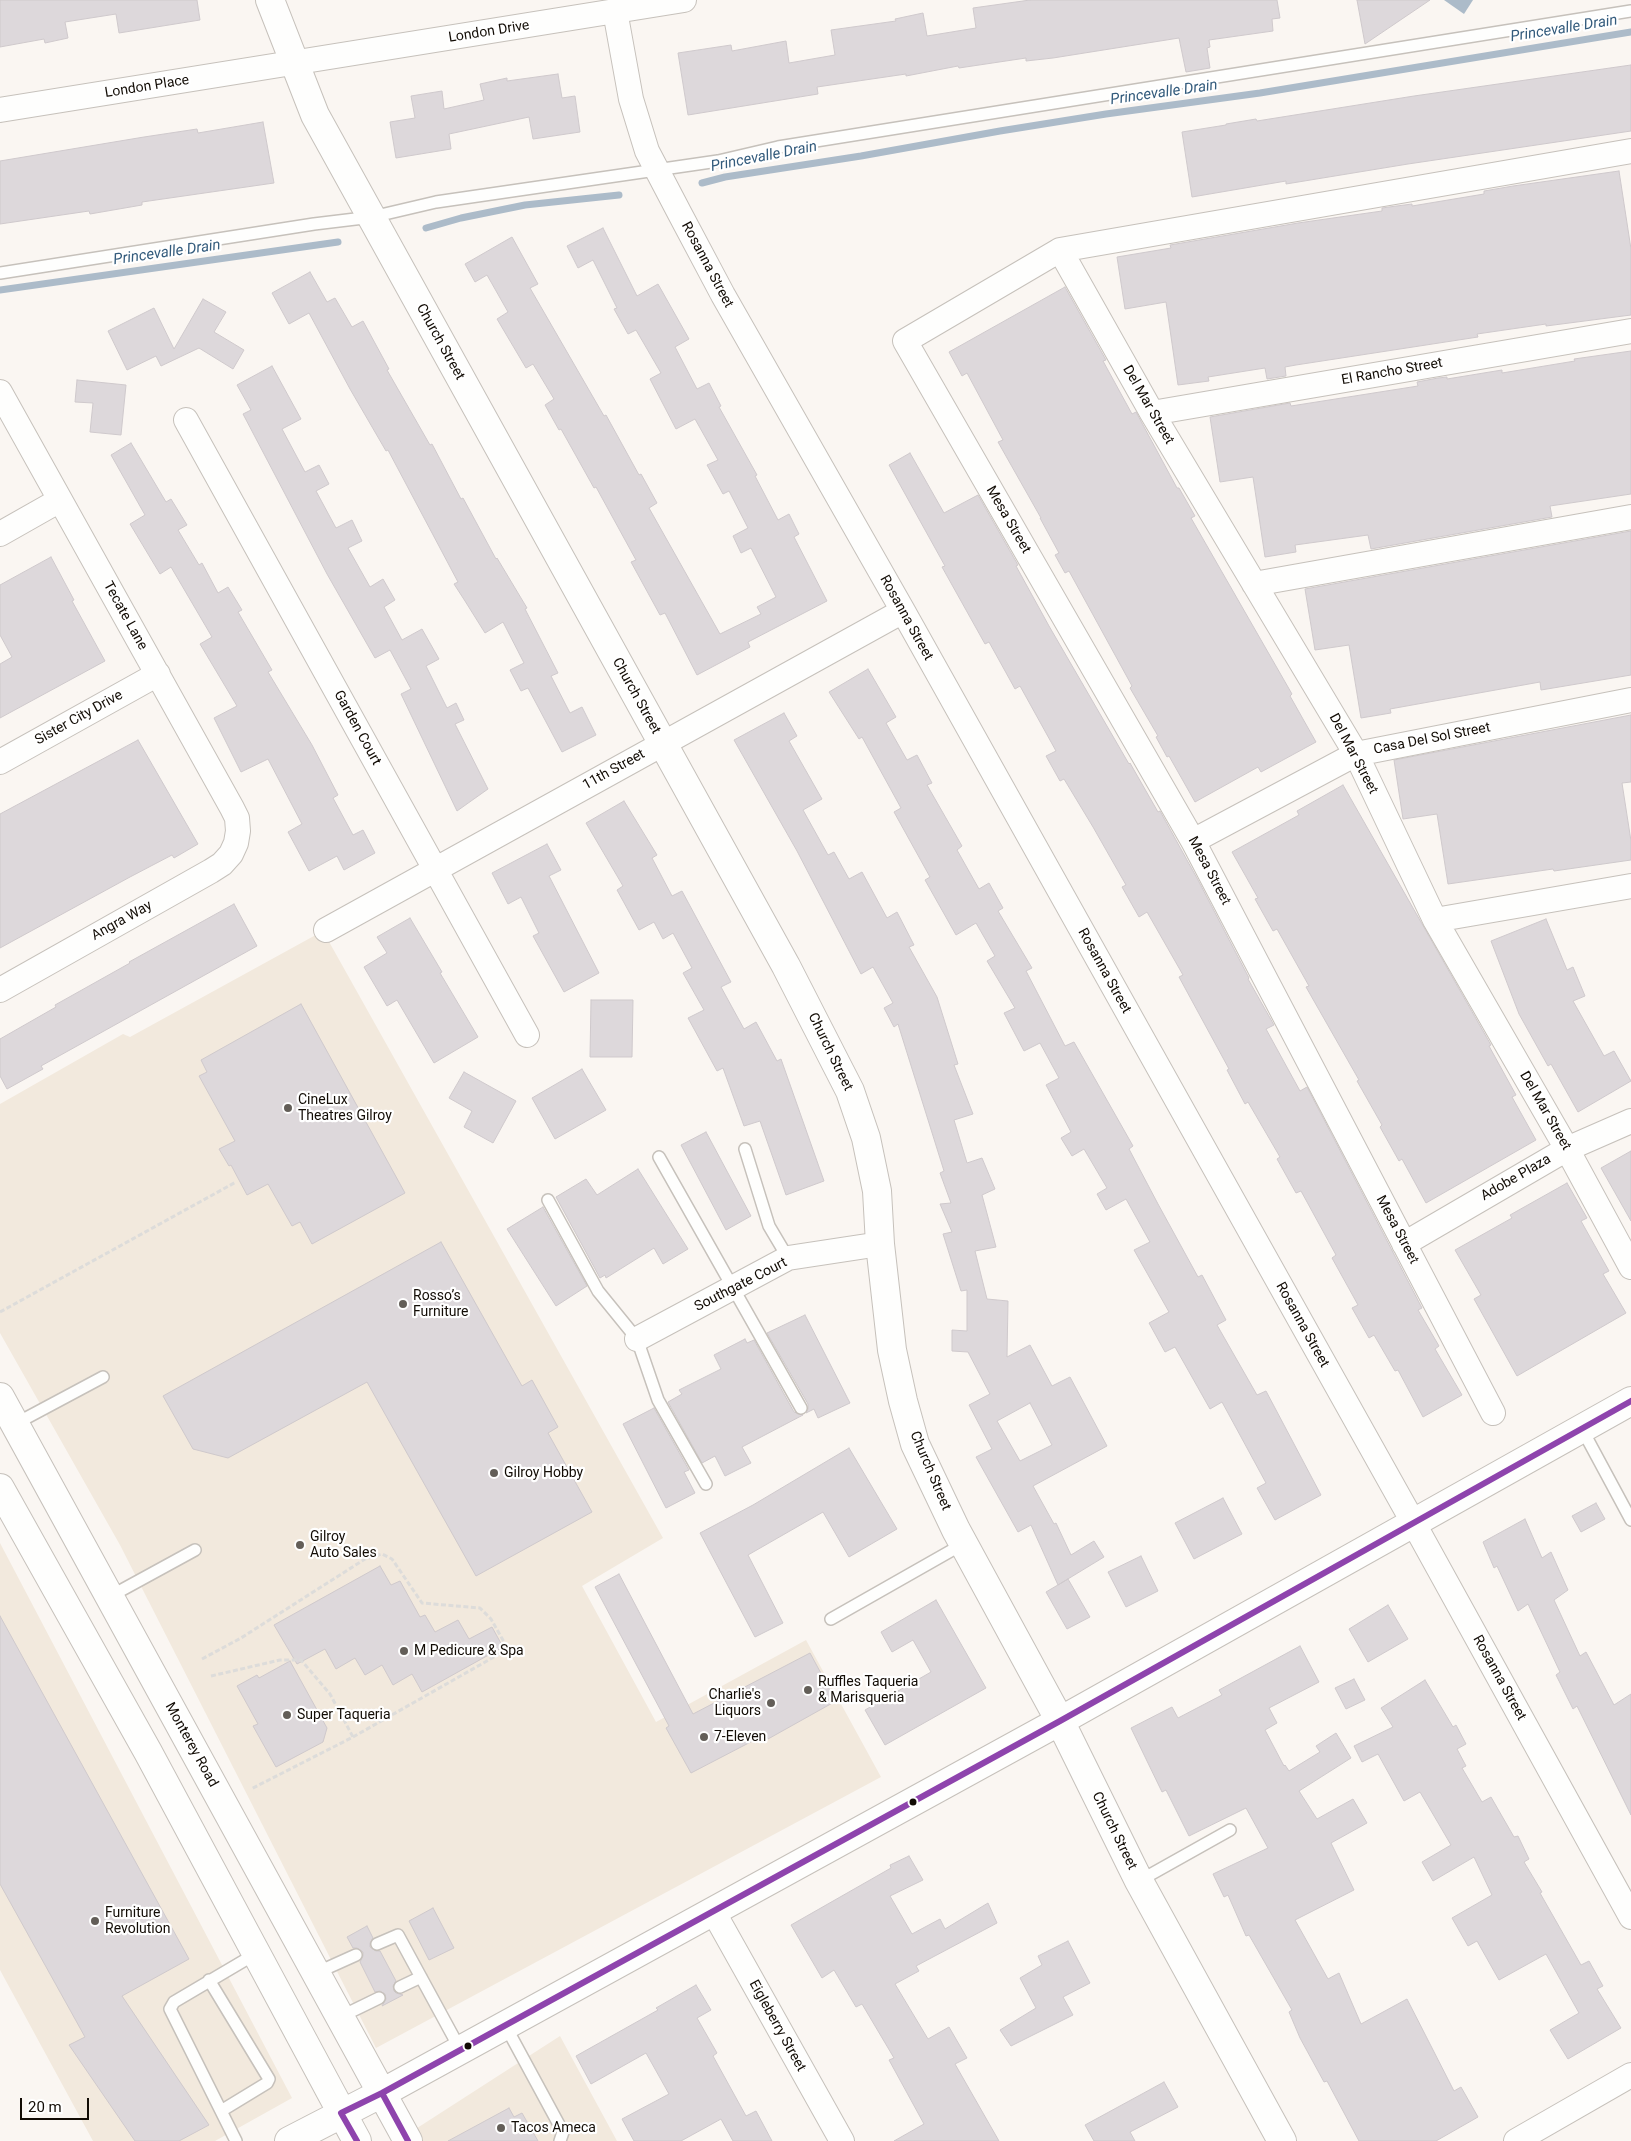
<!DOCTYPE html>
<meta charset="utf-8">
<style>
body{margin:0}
#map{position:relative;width:1631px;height:2141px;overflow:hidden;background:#faf6f2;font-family:Roboto,sans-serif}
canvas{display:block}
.scale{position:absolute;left:20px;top:2098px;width:69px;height:22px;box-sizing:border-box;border:2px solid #120c05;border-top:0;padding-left:6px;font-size:15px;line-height:18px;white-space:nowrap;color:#120c05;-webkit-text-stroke:4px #fff;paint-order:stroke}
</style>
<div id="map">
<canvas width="1631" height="2141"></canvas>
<div class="scale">20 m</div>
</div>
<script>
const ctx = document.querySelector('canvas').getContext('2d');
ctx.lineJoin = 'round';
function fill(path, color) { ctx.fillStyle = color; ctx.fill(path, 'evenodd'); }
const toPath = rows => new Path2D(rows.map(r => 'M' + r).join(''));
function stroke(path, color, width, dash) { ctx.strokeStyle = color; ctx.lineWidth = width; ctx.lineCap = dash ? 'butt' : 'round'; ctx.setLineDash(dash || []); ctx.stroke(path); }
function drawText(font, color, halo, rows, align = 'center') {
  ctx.font = font + ' Roboto,sans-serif'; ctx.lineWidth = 4.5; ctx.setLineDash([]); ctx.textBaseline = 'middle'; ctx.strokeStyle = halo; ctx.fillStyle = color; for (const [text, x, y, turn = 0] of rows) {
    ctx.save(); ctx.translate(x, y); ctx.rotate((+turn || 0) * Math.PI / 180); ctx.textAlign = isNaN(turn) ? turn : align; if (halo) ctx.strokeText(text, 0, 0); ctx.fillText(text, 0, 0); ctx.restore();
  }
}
fill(toPath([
 [323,931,663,1538,582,1586,656,1722,806,1640,881,1777,376,2048,120,1545,0,1333,0,1104,123,1034,130,1037],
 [0,1543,292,2098,215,2141,93,2141,0,1970],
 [560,2036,617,2141,397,2141]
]), '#f2e9dd');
fill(toPath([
 [1444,0,1473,0,1464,14]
]), '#acbbc9');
stroke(toPath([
 [702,183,725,177,861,156,1000,131,1106,114,1260,93,1631,32],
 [426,228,461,218,525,205,619,195],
 [0,290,338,242]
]), '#acbbc9', 7);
const building = toPath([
 [0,0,197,0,200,20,119,33,116,14,65,22,68,38,45,43,44,39,0,47,0,0],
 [1030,0,1277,0,1280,18,1272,19,1273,31,1209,40,1210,47,1207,48,1210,68,1186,72,1179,38,1053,58,1026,61,1026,58,959,68,958,66,906,76,906,74,817,87,818,94,688,115,678,53,731,45,732,51,786,41,789,63,835,55,831,30,896,21,895,19,923,13,927,36,976,28,973,8,1030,0],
 [1357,0,1430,0,1365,44,1357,0],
 [1631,65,1631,131,1408,164,1286,184,1286,181,1192,197,1182,132,1226,125,1226,124,1256,119,1257,121,1414,96,1631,65],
 [558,74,562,98,575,96,580,132,533,139,529,117,449,134,451,149,396,158,390,122,415,118,411,96,442,91,444,109,484,100,480,84,507,78,507,81,558,74],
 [263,122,274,183,142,202,142,205,90,214,89,211,0,224,0,161,144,137,197,129,198,133,263,122],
 [1619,171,1631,249,1631,315,1546,326,1546,324,1477,334,1478,337,1296,365,1285,367,1286,376,1267,379,1265,368,1208,377,1209,381,1178,385,1166,302,1125,309,1117,257,1171,248,1170,245,1298,223,1382,211,1382,208,1389,207,1412,204,1412,206,1484,194,1484,191,1513,186,1619,171],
 [603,228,637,296,658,284,689,339,675,347,697,389,709,383,721,406,719,407,757,475,755,476,778,520,789,514,799,534,794,537,827,601,748,642,750,647,697,675,665,613,660,615,631,562,636,560,596,487,594,488,561,429,559,430,545,405,554,399,533,364,526,368,497,319,508,312,487,275,475,282,465,264,512,237,538,284,530,288,604,416,606,415,639,475,641,474,657,503,649,508,720,634,761,614,757,607,776,597,751,548,741,553,733,536,748,528,729,491,723,494,707,465,718,460,695,419,676,429,650,379,661,373,636,330,628,334,614,309,617,308,593,260,578,268,567,246,603,228],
 [310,272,327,302,335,298,352,327,363,321,389,369,387,370,430,445,432,444,461,499,463,498,496,559,497,558,527,608,525,609,558,673,551,676,570,713,582,707,596,735,562,752,528,688,521,691,510,670,524,663,503,622,485,633,465,601,454,584,458,582,388,450,386,451,350,389,309,313,289,324,272,293,310,272],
 [1065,287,1106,360,1103,361,1132,414,1136,412,1177,488,1179,488,1195,516,1191,518,1292,694,1290,696,1316,742,1261,772,1258,767,1195,802,1169,756,1167,757,1156,737,1158,736,1130,688,1132,686,1069,571,1065,573,1055,555,1059,553,1040,518,1041,518,998,442,1003,440,967,373,962,376,949,352,1065,287],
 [203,299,226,312,214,332,244,350,233,369,199,348,161,366,156,356,127,370,108,331,154,308,174,349,203,299],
 [1631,351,1631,494,1550,506,1552,517,1371,549,1368,535,1295,545,1296,552,1265,557,1253,477,1220,482,1210,417,1290,403,1291,406,1418,386,1417,382,1438,378,1447,377,1447,379,1502,370,1502,373,1575,361,1574,359,1631,351],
 [272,366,301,419,282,429,305,472,319,465,329,484,316,491,336,528,352,520,362,541,348,548,370,587,383,579,395,600,384,607,402,640,422,629,439,659,426,666,447,708,456,703,464,720,455,724,488,789,457,811,401,694,411,689,390,650,375,658,327,574,243,414,251,410,237,385,272,366],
 [77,380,126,385,121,435,90,432,93,403,75,402,77,380],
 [131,443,166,502,171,499,187,525,178,530,199,565,202,563,218,593,228,587,242,610,238,612,272,670,268,672,312,745,338,795,333,798,353,835,363,830,375,853,344,870,337,856,309,871,288,832,302,824,268,759,241,772,214,718,237,706,200,644,212,637,171,567,160,574,130,524,145,515,111,455,131,443],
 [910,453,944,513,978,495,1018,565,1016,566,1049,626,1129,764,1130,763,1158,812,1160,811,1198,880,1249,978,1248,979,1274,1025,1266,1029,1300,1091,1307,1087,1422,1308,1418,1310,1439,1346,1435,1349,1462,1395,1423,1417,1398,1370,1395,1371,1374,1335,1369,1338,1352,1308,1358,1305,1332,1258,1336,1255,1301,1191,1296,1193,1277,1159,1280,1157,1248,1102,1245,1104,1227,1070,1229,1069,1179,977,1183,975,1147,912,1139,917,1122,887,1126,885,1093,827,1064,779,1060,781,1046,756,1056,751,1020,686,1015,689,989,642,985,644,942,567,945,566,889,465,910,453],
 [1631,531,1631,675,1541,690,1540,682,1390,709,1391,713,1361,718,1349,645,1315,650,1305,589,1631,531],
 [51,557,74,600,72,601,105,661,0,718,0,664,12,657,0,635,0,585,51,557],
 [868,669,896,717,886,723,907,760,917,755,932,783,927,785,962,846,957,850,979,889,989,883,1003,908,998,911,1032,968,1026,971,1065,1046,1074,1042,1133,1146,1129,1149,1158,1204,1198,1277,1202,1275,1226,1320,1217,1325,1257,1395,1266,1391,1321,1495,1275,1520,1257,1488,1266,1483,1222,1402,1210,1409,1175,1347,1165,1352,1149,1323,1169,1312,1134,1250,1150,1242,1126,1199,1106,1210,1097,1194,1107,1188,1084,1149,1072,1156,1061,1138,1071,1132,1046,1085,1059,1078,1040,1043,1024,1051,1004,1013,1015,1008,987,961,995,956,976,923,956,935,925,880,930,877,894,812,901,808,862,737,859,739,829,692,868,669],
 [784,713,797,736,789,741,822,799,803,810,828,855,834,852,849,879,862,872,887,918,897,912,914,945,909,947,937,997,958,1064,954,1065,973,1114,954,1120,967,1163,982,1158,995,1189,982,1195,996,1247,975,1251,987,1299,1008,1301,1007,1357,1030,1345,1052,1386,1070,1377,1107,1446,1033,1486,1054,1524,1056,1523,1071,1555,1094,1541,1104,1557,1058,1585,1031,1525,1018,1532,976,1457,992,1449,969,1405,990,1394,968,1352,952,1351,952,1330,967,1331,967,1290,961,1291,943,1234,952,1232,940,1204,951,1203,940,1173,944,1171,898,1024,894,1027,884,1008,893,1003,873,967,861,974,797,851,734,740,784,713],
 [1030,1403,1052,1445,1020,1461,997,1421,1030,1403],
 [1631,715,1631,782,1622,783,1631,841,1631,860,1554,871,1553,869,1448,884,1437,814,1403,819,1394,760,1631,715],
 [138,740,198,844,174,858,172,855,130,877,0,948,0,814,138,740],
 [1343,785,1491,1045,1489,1046,1516,1095,1512,1097,1536,1140,1426,1203,1402,1159,1399,1161,1380,1127,1382,1125,1357,1081,1359,1080,1306,987,1309,986,1277,929,1273,931,1255,899,1258,898,1232,852,1299,815,1297,811,1343,785],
 [624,801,657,855,652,858,672,896,682,891,731,982,721,987,744,1029,756,1022,777,1061,781,1059,824,1181,786,1195,760,1121,744,1126,723,1068,717,1071,688,1018,704,1010,683,973,692,968,673,933,663,939,654,922,639,930,617,890,623,886,586,823,624,801],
 [547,844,561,870,549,876,599,973,564,992,533,936,539,933,521,897,508,904,492,873,547,844],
 [234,904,257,946,41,1066,43,1069,7,1089,0,1076,0,1039,56,1007,55,1005,130,963,129,962,234,904],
 [410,918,442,972,440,973,478,1037,434,1063,397,1000,387,1006,364,967,387,953,377,937,410,918],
 [1546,919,1567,970,1573,967,1585,996,1573,1001,1604,1056,1614,1051,1631,1081,1578,1112,1551,1064,1548,1066,1519,1014,1491,941,1546,919],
 [591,1000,633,1000,632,1057,590,1057,591,1000],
 [301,1004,405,1193,312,1244,300,1222,292,1226,268,1184,247,1195,231,1165,229,1166,219,1149,235,1141,199,1076,207,1072,201,1060,301,1004],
 [582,1069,606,1110,555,1139,532,1098,582,1069],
 [464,1072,516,1101,493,1143,464,1127,472,1111,449,1098,464,1072],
 [706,1132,751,1216,726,1230,681,1145,706,1132],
 [1631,1151,1631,1221,1601,1168,1631,1151],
 [638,1169,688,1249,663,1264,654,1248,606,1278,605,1275,600,1278,556,1197,586,1179,597,1195,638,1169],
 [1567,1183,1587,1218,1581,1221,1609,1271,1603,1274,1626,1313,1517,1376,1474,1299,1481,1295,1455,1250,1512,1218,1510,1215,1567,1183],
 [543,1207,587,1286,556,1306,507,1229,543,1207],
 [441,1242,522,1386,532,1380,558,1427,548,1433,592,1512,476,1576,367,1382,228,1458,193,1449,163,1396,441,1242],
 [805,1315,850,1403,818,1418,814,1409,806,1413,808,1409,808,1404,767,1333,805,1315],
 [745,1339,747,1343,754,1340,794,1412,803,1415,742,1447,751,1463,725,1476,715,1456,702,1463,668,1402,682,1394,679,1390,721,1369,714,1355,745,1339],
 [654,1408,689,1470,684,1472,695,1493,666,1508,623,1424,654,1408],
 [849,1448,897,1529,849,1557,823,1512,748,1555,783,1623,755,1637,700,1533,753,1505,849,1448],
 [1223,1498,1242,1534,1194,1559,1175,1523,1223,1498],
 [1596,1503,1605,1519,1581,1532,1572,1516,1596,1503],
 [1525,1519,1542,1558,1551,1552,1568,1590,1554,1600,1580,1656,1586,1652,1614,1705,1631,1694,1631,1815,1577,1706,1573,1709,1556,1675,1560,1672,1528,1604,1518,1611,1497,1566,1494,1568,1483,1542,1525,1519],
 [1141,1556,1158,1591,1126,1607,1108,1572,1141,1556],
 [380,1566,391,1585,400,1581,420,1617,425,1615,435,1632,458,1620,469,1639,492,1627,503,1647,422,1692,412,1674,393,1685,382,1665,365,1675,355,1658,336,1669,325,1649,297,1664,274,1625,380,1566],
 [619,1574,693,1714,810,1653,836,1701,768,1739,766,1734,691,1773,666,1728,669,1726,595,1587,619,1574],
 [1068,1579,1090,1617,1067,1629,1046,1592,1068,1579],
 [936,1600,986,1688,885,1745,865,1710,931,1672,913,1640,892,1652,881,1632,936,1600],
 [1388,1605,1408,1639,1368,1662,1349,1629,1388,1605],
 [0,1616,189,1959,122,1996,209,2125,179,2141,135,2141,69,2045,85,2037,0,1884,0,1616],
 [1300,1646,1319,1682,1269,1708,1277,1723,1265,1730,1284,1766,1285,1765,1289,1771,1320,1752,1316,1746,1336,1733,1351,1758,1299,1791,1317,1819,1353,1799,1367,1823,1331,1843,1354,1890,1295,1920,1328,1979,1339,1973,1361,2024,1407,1999,1454,2091,1461,2087,1478,2117,1436,2141,1359,2141,1327,2081,1324,2082,1300,2038,1289,2012,1292,2010,1249,1935,1246,1936,1228,1895,1224,1897,1213,1874,1268,1848,1246,1808,1189,1836,1166,1790,1162,1792,1131,1728,1172,1707,1178,1718,1222,1695,1219,1690,1300,1646],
 [290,1661,327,1728,323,1742,276,1767,253,1726,258,1724,237,1686,257,1675,259,1678,290,1661],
 [1354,1679,1365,1700,1346,1709,1335,1688,1354,1679],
 [1425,1680,1453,1727,1456,1725,1466,1744,1457,1749,1466,1766,1462,1768,1482,1802,1491,1797,1514,1837,1518,1836,1529,1859,1524,1862,1542,1892,1540,1893,1581,1965,1589,1961,1603,1986,1597,1989,1621,2028,1568,2059,1550,2030,1579,2013,1546,1954,1499,1980,1477,1941,1468,1946,1452,1918,1492,1895,1474,1857,1433,1881,1422,1862,1451,1845,1420,1792,1404,1801,1378,1754,1362,1762,1354,1746,1393,1727,1381,1708,1425,1680],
 [909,1856,923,1880,890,1896,912,1934,940,1919,945,1929,988,1903,997,1923,916,1966,919,1971,895,1984,928,2039,949,2027,967,2058,955,2064,999,2141,894,2141,924,2124,889,2060,894,2058,862,2004,856,2007,834,1970,822,1978,791,1925,891,1868,890,1865,909,1856],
 [433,1908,454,1948,429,1960,409,1921,433,1908],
 [367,1926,373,1938,370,1943,370,1947,376,1951,380,1951,396,1981,393,1986,394,1991,396,1993,403,1995,382,2006,386,1999,385,1994,380,1991,375,1992,360,1962,363,1956,363,1952,357,1948,353,1948,347,1937,367,1926],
 [1068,1941,1090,1983,1063,1997,1073,2015,1011,2046,1000,2030,1036,2008,1020,1978,1042,1965,1038,1956,1068,1941],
 [696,1985,711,2010,697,2018,717,2053,713,2056,746,2116,756,2111,772,2141,733,2141,721,2119,681,2141,634,2141,622,2119,669,2094,646,2053,591,2084,576,2056,658,2010,656,2008,696,1985],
 [1164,2082,1178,2107,1130,2132,1135,2141,1094,2141,1085,2125,1164,2082],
 [509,2108,514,2117,522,2113,538,2141,448,2141,509,2108]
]);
fill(building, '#ddd8db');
stroke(building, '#cfc9cc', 1);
const lane = toPath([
 [0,273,314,224,372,217,436,202,718,161,778,147,1631,11],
 [745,1149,769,1226,788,1258],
 [659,1157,801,1408],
 [548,1200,598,1291,637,1339,658,1400,706,1484],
 [15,1424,103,1377],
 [1582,1429,1631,1520],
 [109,1597,195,1550],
 [831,1619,963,1544],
 [1139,1881,1230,1830],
 [377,1944,398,1935,460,2049],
 [316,1973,356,1955],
 [209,1980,269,2079,267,2083,221,2111],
 [400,1987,421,1977],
 [340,2017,379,1998],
 [505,2025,563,2132,560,2141],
 [236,2141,170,2009,174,2002,257,1953]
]);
const street = toPath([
 [615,11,631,99,647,151,680,214,723,295,903,611,1413,1522,1631,1917],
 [0,110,684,0],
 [1060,250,1152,413,1356,754,1435,920,1567,1149,1631,1267],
 [0,392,232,808,237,818,238,831,236,843,231,854,222,864,211,871,0,990],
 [1152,413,1631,331],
 [186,420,527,1035],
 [0,534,60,500],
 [1254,584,1631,517],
 [0,762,158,674],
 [1193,841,1356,754,1631,700],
 [1435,920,1631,886],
 [326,930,903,611],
 [1404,1244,1567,1149,1631,1121],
 [637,1339,788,1258,880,1244],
 [1493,1413,1193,841,905,341,1060,250,1631,151],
 [713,1911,842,2141],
 [1516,2141,1631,2075]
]);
const secondary = toPath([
 [270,0,315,115,786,966,850,1091,866,1138,877,1191,880,1244,892,1350,903,1401,915,1444,956,1530,1060,1721,1139,1881,1282,2141],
 [0,1397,408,2141],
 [0,1488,148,1752,357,2141],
 [289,2141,382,2093,1060,1721,1631,1401]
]);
stroke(lane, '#c6c1bb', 14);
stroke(street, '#c6c1bb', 26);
stroke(secondary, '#c6c1bb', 30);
stroke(toPath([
 [0,1312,236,1182],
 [202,1659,241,1638,365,1559,382,1554,392,1559,422,1603,480,1608,491,1619,508,1649,353,1737,251,1789],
 [211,1676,280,1660,301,1660,330,1694,353,1737]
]), '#dddcda', 3, [5, 2.5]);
stroke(lane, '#fefefd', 11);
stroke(street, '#fefefd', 24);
stroke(secondary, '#fefefd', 28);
stroke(toPath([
 [382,2093,408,2141],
 [357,2141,341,2113,382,2093,1060,1721,1631,1401]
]), '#8e44ad', 6);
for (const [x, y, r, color] of [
 [288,1108,5,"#635e58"],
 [403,1304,5,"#635e58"],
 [494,1473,5,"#635e58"],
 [300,1545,5,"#635e58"],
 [404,1651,5,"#635e58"],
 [808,1690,5,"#635e58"],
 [771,1703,5,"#635e58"],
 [287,1715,5,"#635e58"],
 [704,1737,5,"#635e58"],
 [913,1802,4.5,"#120c05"],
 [95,1921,5,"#635e58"],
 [468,2046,4.5,"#120c05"],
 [501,2128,5,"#635e58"]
]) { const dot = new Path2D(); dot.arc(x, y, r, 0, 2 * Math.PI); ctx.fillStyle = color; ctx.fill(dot); stroke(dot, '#fff', 2); }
drawText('14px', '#120c05', '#fff', [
 ["London Drive",489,32,-9],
 ["London Place",147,87,-9],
 ["Rosanna Street",707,265,62],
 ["Church Street",440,342,61],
 ["El Rancho Street",1392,372,-10],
 ["Del Mar Street",1148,405,60],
 ["Mesa Street",1008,520,60],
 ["Tecate Lane",125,616,61],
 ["Rosanna Street",906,618,61],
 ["Church Street",636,696,61],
 ["Sister City Drive",79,718,-29],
 ["Garden Court",357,728,61],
 ["Casa Del Sol Street",1432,739,-11],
 ["Del Mar Street",1353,754,62],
 ["11th Street",614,770,-29],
 ["Mesa Street",1209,871,62],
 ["Angra Way",122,921,-29],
 ["Rosanna Street",1104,971,61],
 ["Church Street",830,1052,64],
 ["Del Mar Street",1545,1111,60],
 ["Adobe Plaza",1516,1178,-30],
 ["Mesa Street",1397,1230,62],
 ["Southgate Court",741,1285,-27],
 ["Rosanna Street",1302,1325,61],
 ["Church Street",930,1471,67],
 ["Rosanna Street",1499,1678,61],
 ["Monterey Road",191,1745,61],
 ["Church Street",1114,1831,64],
 ["Eigleberry Street",777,2026,61]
]);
drawText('14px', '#120c05', '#fff', [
 ["CineLux",298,1100],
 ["Theatres Gilroy",298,1116],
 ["Rosso’s",413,1296],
 ["Furniture",413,1312],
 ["Gilroy Hobby",504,1473],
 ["Gilroy",310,1537],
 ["Auto Sales",310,1553],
 ["M Pedicure & Spa",414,1651],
 ["Ruffles Taqueria",818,1682],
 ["& Marisqueria",818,1698],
 ["Charlie's",761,1695,"right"],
 ["Liquors",761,1711,"right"],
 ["Super Taqueria",297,1715],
 ["7-Eleven",714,1737],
 ["Furniture",105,1913],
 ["Revolution",105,1929],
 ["Tacos Ameca",511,2128]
], 'left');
drawText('italic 15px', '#335b7c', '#fff', [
 ["Princevalle Drain",1564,29,-9],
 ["Princevalle Drain",1164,93,-8],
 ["Princevalle Drain",764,157,-11],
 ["Princevalle Drain",167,253,-8]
]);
</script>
